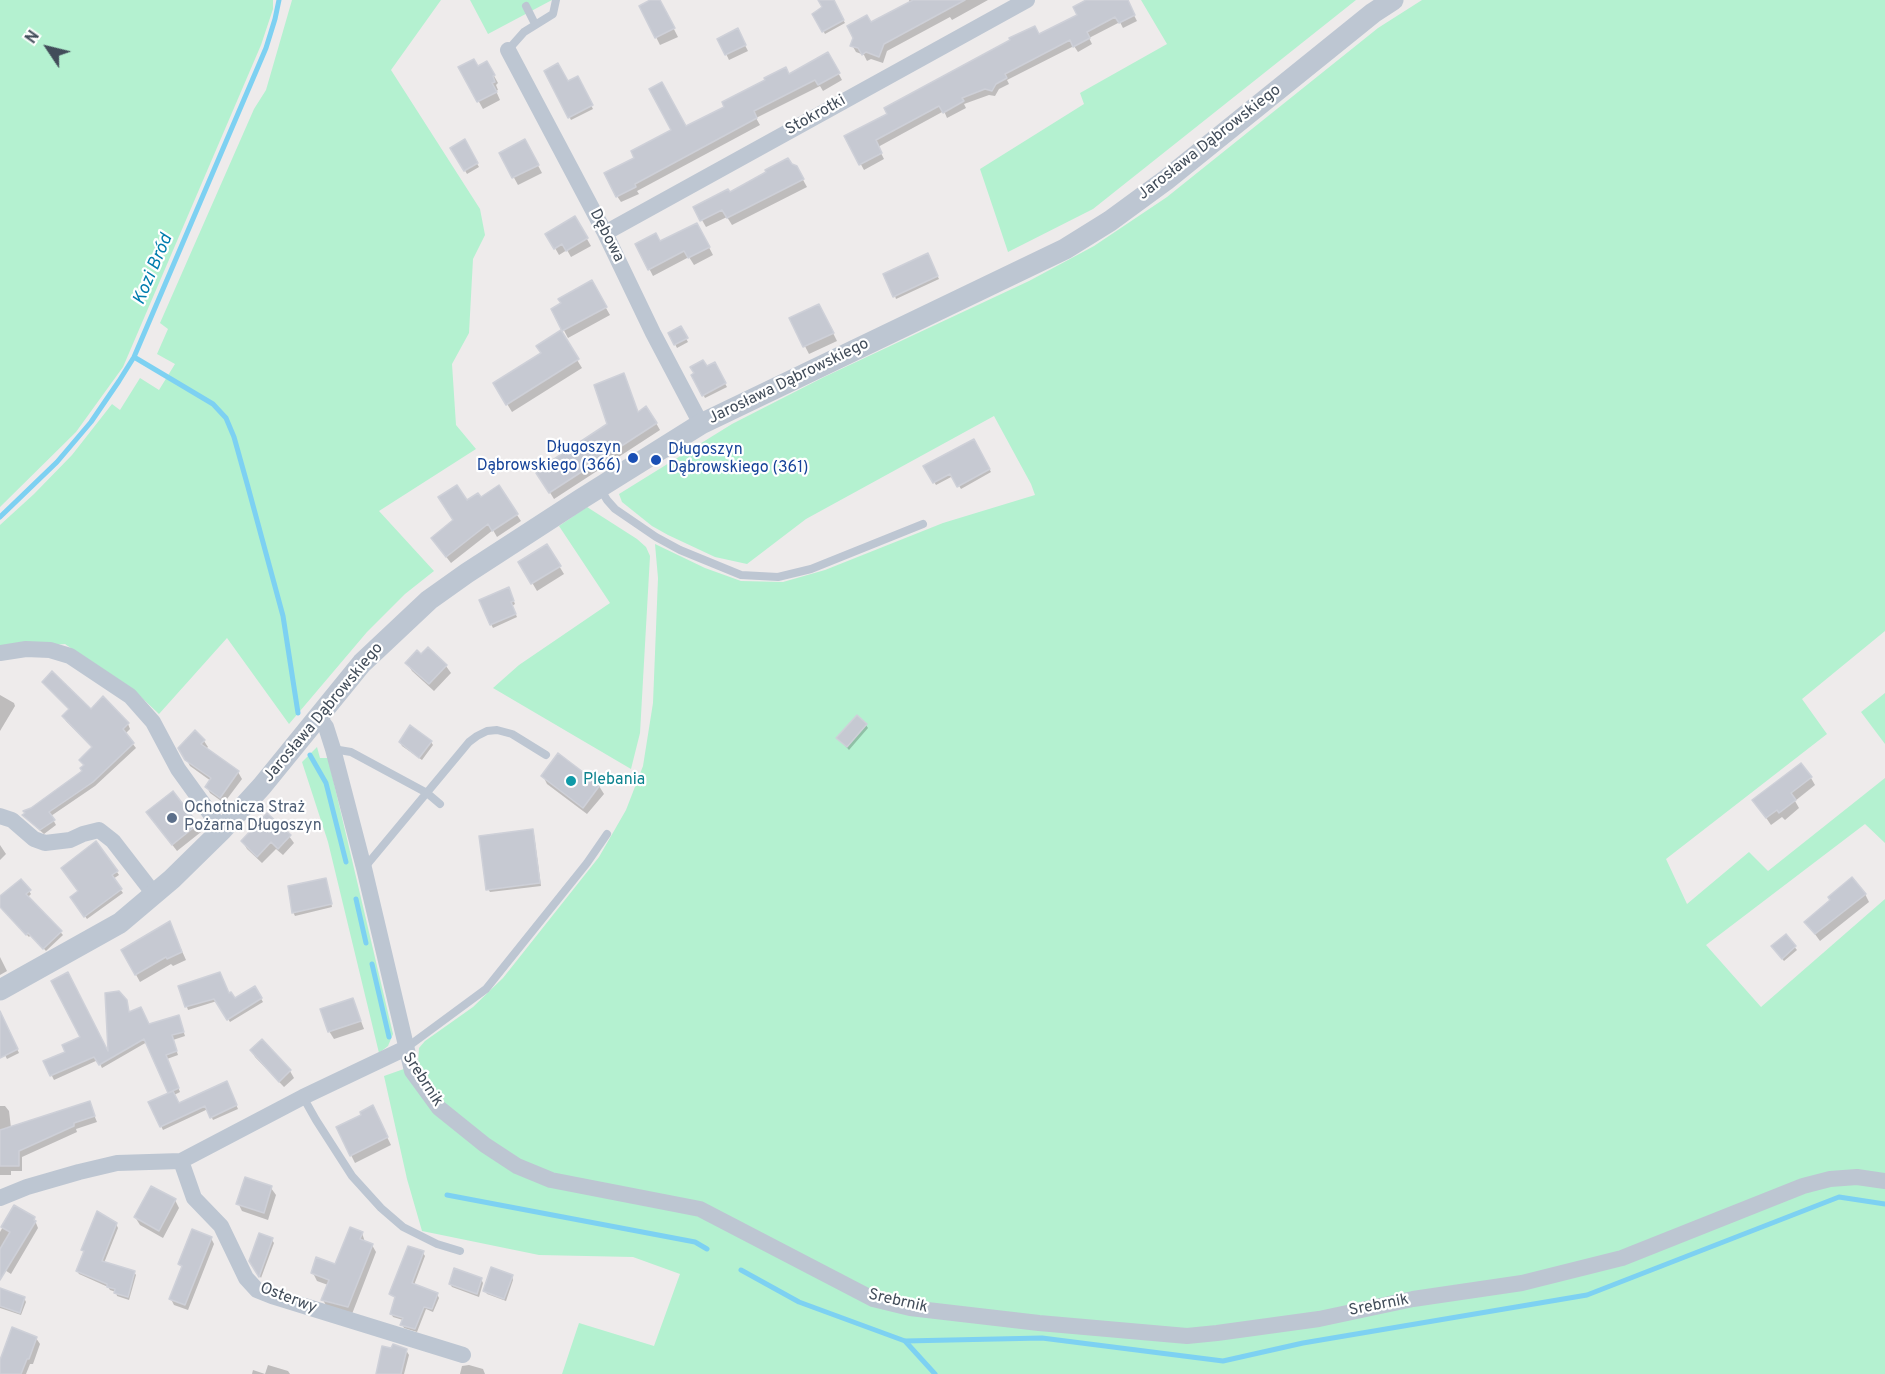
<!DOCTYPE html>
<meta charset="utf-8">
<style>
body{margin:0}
#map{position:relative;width:1885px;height:1374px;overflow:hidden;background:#eeebeb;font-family:Overpass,sans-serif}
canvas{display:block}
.north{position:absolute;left:18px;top:18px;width:60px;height:60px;-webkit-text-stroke:4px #fff;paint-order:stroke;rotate:305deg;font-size:16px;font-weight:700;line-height:24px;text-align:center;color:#424d5a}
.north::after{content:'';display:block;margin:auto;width:21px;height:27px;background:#424d5a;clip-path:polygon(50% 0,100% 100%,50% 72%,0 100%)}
</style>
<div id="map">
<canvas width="1885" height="1374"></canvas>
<div class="north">N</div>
</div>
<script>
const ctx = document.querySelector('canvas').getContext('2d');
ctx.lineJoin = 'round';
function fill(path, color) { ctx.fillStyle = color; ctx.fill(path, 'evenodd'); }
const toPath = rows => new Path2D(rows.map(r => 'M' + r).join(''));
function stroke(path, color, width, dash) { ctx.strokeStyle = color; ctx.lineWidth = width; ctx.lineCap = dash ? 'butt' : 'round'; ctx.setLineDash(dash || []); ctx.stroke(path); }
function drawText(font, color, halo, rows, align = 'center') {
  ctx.font = font + ' Overpass,sans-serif'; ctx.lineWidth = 4.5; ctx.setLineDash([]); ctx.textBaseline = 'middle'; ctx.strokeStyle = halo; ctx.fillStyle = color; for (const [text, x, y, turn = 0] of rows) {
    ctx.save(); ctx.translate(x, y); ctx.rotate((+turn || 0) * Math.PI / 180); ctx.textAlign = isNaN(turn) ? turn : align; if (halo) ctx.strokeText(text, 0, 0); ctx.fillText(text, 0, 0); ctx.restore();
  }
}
fill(toPath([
 [0,0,273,0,273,9,261,45,123,367,76,432,0,507],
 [292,0,441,0,391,70,480,209,485,235,473,259,469,333,452,364,456,425,476,449,379,511,434,571,405,594,367,632,289,724,227,638,159,714,141,697,65,644,0,649,0,525,34,494,72,455,112,404,120,410,140,378,159,390,175,364,157,354,168,329,160,323,254,109,266,90],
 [470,0,552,0,488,34],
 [1141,0,1356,0,1093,209,1008,252,980,169,1084,104,1080,93,1167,44],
 [1422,0,1885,0,1885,631,1802,699,1827,734,1666,859,1687,904,1749,852,1768,871,1885,778,1885,843,1865,824,1706,945,1761,1007,1885,899,1885,1374,562,1374,579,1323,654,1346,680,1274,633,1257,539,1255,422,1231,407,1179,384,1076,418,1064,419,1048,425,1041,473,1007,503,978,599,857,626,810,643,766,653,703,658,578,655,544,705,568,741,581,783,582,825,570,943,523,1035,495,1031,484,994,416,806,519,747,564,715,557,668,535,652,526,622,502,619,494,732,424,824,377,1029,281,1094,246,1167,197,1378,28],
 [587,507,637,539,646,547,650,556,640,733,631,769,493,688,519,665,610,603,559,526],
 [1885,693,1885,744,1861,712],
 [317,747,320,758,328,758,393,1034,388,1046,379,1053,328,842,302,762]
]), '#b4f1d0');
fill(toPath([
 [653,0,659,0,678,37,660,45,656,37],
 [820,0,832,0,845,23,825,34,814,14,824,8],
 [909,0,988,0,952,20,950,17,887,51,883,63,871,59,867,61,864,55,856,52,852,45,871,24,910,3],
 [1089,0,1126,0,1137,21,1123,28,1120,22,1089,38,1092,44,1078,52,1074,46,1007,80,1009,84,999,89,995,96,989,95,964,104,966,108,947,118,944,111,878,147,884,159,864,170,846,137,1079,16],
 [737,30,748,51,729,60,719,39],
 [828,54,842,80,823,91,820,86,756,118,760,125,637,191,639,194,621,202,617,196,636,159,686,128],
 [487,63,498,83,496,85,498,90,496,91,500,100,483,109,460,68,477,68],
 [546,71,567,83,577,78,593,109,571,120],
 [464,141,479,167,467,174,452,148],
 [525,141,542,173,518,185,501,154],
 [791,166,796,167,807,187,732,225,727,217,706,227,695,208,729,194],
 [575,218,591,246,571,257,567,250,559,255,547,234],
 [701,232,713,255,694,265,689,257,653,276,637,245,660,243],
 [927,255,939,279,896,299,895,296],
 [591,282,610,315,568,338,553,310],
 [823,313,837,341,809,354,791,319],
 [680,328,688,342,677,348,670,334],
 [560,332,582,368,512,412,495,384,543,354],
 [714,364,727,387,705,398,693,375],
 [638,413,656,423,660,430,554,499,538,473],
 [974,441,991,472,961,489,953,476,936,485,925,467],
 [480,499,517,515,521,521,497,537,493,530,451,563,437,545,466,502],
 [547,546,564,574,537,591,520,562],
 [510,592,515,604,512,606,517,617,493,628,491,624],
 [407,663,446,666,451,673,434,691,412,671],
 [44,682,91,711,103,698,128,724,130,729,125,734,136,748,95,786,51,816,56,825,44,834,27,819,24,815,83,771,93,748,66,721,64,717,70,710],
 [0,695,14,703,15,706,0,731],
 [866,725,868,728,849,750,838,738],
 [204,741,208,747,206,749,238,772,242,779,224,803,210,793,207,787,211,781,190,766,180,748],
 [400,742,431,742,433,745,422,760,402,746],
 [559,755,599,786,604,794,587,814,547,784,543,776],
 [1811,778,1815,785,1795,801,1799,808,1785,820,1782,817,1771,825,1754,800],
 [148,813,197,824,201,832,177,851],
 [532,831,534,834,541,886,490,892,488,889],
 [289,836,294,843,283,855,276,849,262,863,247,849,243,842],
 [0,845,6,854,0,860],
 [117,872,119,875,113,879,123,893,87,919,72,898],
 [327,883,332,907,295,916,293,912],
 [29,891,31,894,28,897,63,935,46,951,31,935,29,937,0,907,0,898],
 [1865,894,1869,902,1820,941,1806,922],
 [173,931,186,960,173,966,171,964,140,982,123,951],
 [1785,936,1797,950,1784,961,1775,950],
 [0,957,7,971,0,975],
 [180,987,229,995,235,1000,255,988,263,1002,230,1022,217,1001,188,1010],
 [353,1000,364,1029,334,1039,329,1031],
 [126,1001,130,1013,149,1025,180,1021,185,1036,173,1040,178,1055,167,1059,180,1092,174,1095,179,1105,228,1086,238,1109,213,1120,208,1109,163,1130,150,1103,170,1094,147,1042,102,1068,98,1060,54,1080,45,1062,67,1052,109,1058],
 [0,1013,19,1053,7,1059,0,1045],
 [262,1042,290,1071,294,1078,284,1087,255,1057,252,1051],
 [89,1103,97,1122,76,1129,77,1132,22,1157,22,1171,11,1171,11,1175,0,1175,0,1106,5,1106,9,1111,11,1128],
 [376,1115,391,1145,355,1163,351,1155,363,1116],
 [271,1188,276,1195,268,1220,242,1211,238,1203],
 [175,1200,179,1208,163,1238,140,1225,135,1217],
 [14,1207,34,1218,38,1228,11,1274,0,1267,0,1232],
 [116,1224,118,1228,104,1263,134,1272,136,1275,129,1300,117,1296,116,1292,110,1290,108,1287,79,1274,77,1271,84,1253,83,1250],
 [362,1233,365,1242,372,1245,376,1252,352,1314,327,1307,323,1300,328,1285,317,1281,313,1273,336,1266],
 [211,1238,214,1244,188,1310,174,1305,171,1299,183,1269,180,1264],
 [272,1240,274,1243,261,1278,251,1261],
 [423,1253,425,1256,414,1285,437,1294,439,1298,433,1312,426,1309,417,1332,404,1328,402,1324,403,1320,393,1317,391,1313,396,1299,391,1294],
 [512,1276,513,1280,506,1301,487,1294,485,1291],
 [481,1279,483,1283,479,1297,452,1287,450,1284],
 [0,1290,24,1298,26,1302,21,1315,0,1308],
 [36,1338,40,1344,33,1364,30,1364,26,1374,0,1374,0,1364],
 [406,1350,409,1355,404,1374,377,1374],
 [268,1365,288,1371,290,1374,252,1374,253,1370,265,1374],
 [469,1365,483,1369,485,1374,460,1374,462,1366]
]), '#0003');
stroke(toPath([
 [134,357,213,404,226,418,234,437,248,487,283,616,298,713],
 [0,517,57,462,91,422,119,381,134,357,266,48,275,19,279,0],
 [310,755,326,783,346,862],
 [356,899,366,943],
 [372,964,389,1037],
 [447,1195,695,1242,707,1249],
 [741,1270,799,1302,905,1341,1042,1338,1223,1361,1303,1343,1587,1295,1839,1197,1885,1204],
 [905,1341,935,1374]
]), '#7dd1f2', 5);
const building = toPath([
 [650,0,660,0,675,28,655,38,639,6,650,0],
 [818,0,834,0,844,20,822,32,812,14,822,7,818,0],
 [913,0,965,0,884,44,879,57,866,52,862,55,858,48,850,46,853,38,847,26,867,15,871,22,913,0],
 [1086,0,1128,0,1135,15,1119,23,1115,17,1087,32,1090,38,1073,47,1070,40,1005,74,1007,78,996,84,992,91,985,89,962,98,964,101,943,113,939,106,876,140,882,153,859,165,844,136,887,114,884,108,1010,40,1009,38,1035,26,1039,34,1077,15,1073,7,1086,0],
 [738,28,746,45,725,55,717,39,738,28],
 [828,52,840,73,818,85,815,80,754,111,757,118,635,184,636,187,616,197,604,173,634,158,631,151,671,130,649,89,662,82,686,126,724,107,722,102,765,80,764,78,786,67,789,74,828,52],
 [474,59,478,66,487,61,495,75,493,76,495,82,492,83,497,92,477,102,458,67,474,59],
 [558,63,568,81,578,76,593,105,568,118,544,71,558,63],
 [465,139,478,163,464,171,450,148,465,139],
 [525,139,539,165,512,178,499,153,525,139],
 [788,158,792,164,797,166,804,179,727,218,722,210,700,221,693,207,728,189,730,192,766,172,765,170,788,158],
 [575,216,588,238,566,251,562,244,554,249,545,234,575,216],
 [697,223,710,247,688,258,684,251,648,270,635,244,656,233,660,241,697,223],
 [928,253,938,276,893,297,883,274,928,253],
 [592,280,607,307,562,331,551,309,561,303,558,299,592,280],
 [819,304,834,333,803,347,789,318,819,304],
 [681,326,688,338,674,345,668,333,681,326],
 [561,330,579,359,506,405,493,383,541,353,536,346,561,330],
 [703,360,707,366,715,362,726,383,702,396,691,375,694,373,690,367,703,360],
 [624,373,638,412,646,406,657,423,549,493,536,473,549,464,548,463,607,424,594,385,624,373],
 [974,439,990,469,957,487,950,474,933,483,923,466,974,439],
 [457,485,467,500,478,493,481,497,499,485,518,514,492,531,488,524,446,557,431,538,453,520,438,497,457,485],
 [547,544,561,566,531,584,518,562,547,544],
 [509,587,514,601,511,602,516,614,490,625,479,600,509,587],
 [428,647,447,665,429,684,405,663,417,650,421,654,428,647],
 [52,671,91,709,103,696,129,723,123,729,134,743,93,782,49,812,55,820,40,830,22,815,25,813,23,811,31,808,82,771,80,768,84,765,79,760,92,747,62,716,69,709,42,682,52,671],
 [857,715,867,724,847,747,836,738,857,715],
 [410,725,432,741,419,758,399,742,410,725],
 [195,730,205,740,201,744,239,771,220,798,205,787,211,778,185,760,178,748,195,730],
 [558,753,600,785,583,808,541,776,558,753],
 [1801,763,1812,777,1791,793,1796,800,1779,813,1777,810,1766,818,1752,800,1801,763],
 [173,791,198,824,172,845,146,812,173,791],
 [267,813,291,835,278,849,271,842,257,857,241,841,267,813],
 [533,829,540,883,486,890,479,836,533,829],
 [96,841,118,871,112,875,122,889,84,917,70,897,78,891,61,868,96,841],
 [1852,877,1866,894,1815,934,1804,922,1830,900,1828,897,1852,877],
 [326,878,332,904,292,913,288,886,326,878],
 [21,879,31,890,26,894,62,931,43,949,28,933,26,935,0,907,0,896,21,879],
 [170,921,182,952,167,959,166,957,135,975,121,950,170,921],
 [1786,934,1796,946,1782,959,1771,946,1786,934],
 [68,972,108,1051,105,993,119,991,127,1000,129,1012,141,1007,149,1024,179,1015,184,1032,172,1035,177,1051,166,1055,179,1088,168,1093,144,1039,99,1065,94,1057,50,1076,43,1061,65,1052,62,1045,80,1037,51,981,68,972],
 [220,972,229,993,231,992,235,998,255,986,262,998,227,1020,214,999,185,1007,178,986,220,972],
 [353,998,361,1021,328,1032,320,1009,353,998],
 [0,1011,18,1049,0,1058,0,1011],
 [262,1039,291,1070,279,1082,250,1050,262,1039],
 [227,1081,237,1105,210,1118,205,1106,160,1127,148,1102,173,1091,179,1103,227,1081],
 [90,1101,95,1116,74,1123,74,1126,19,1151,19,1166,0,1166,0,1130,90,1101],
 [373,1105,388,1137,350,1156,336,1127,361,1115,360,1112,373,1105],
 [245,1177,272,1186,264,1213,236,1204,245,1177],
 [151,1186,176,1199,159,1231,134,1217,151,1186],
 [14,1205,35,1217,34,1220,36,1221,0,1280,0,1249,10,1232,1,1227,14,1205],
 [97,1211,117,1223,102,1261,135,1271,128,1297,114,1293,115,1289,107,1287,107,1284,76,1271,84,1251,81,1250,97,1211],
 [350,1227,363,1232,360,1239,373,1244,348,1307,321,1300,329,1280,311,1273,316,1257,335,1264,350,1227],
 [192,1229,212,1237,185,1305,169,1299,182,1266,178,1264,192,1229],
 [259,1233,273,1238,259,1277,249,1261,259,1233],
 [408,1246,424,1251,412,1283,438,1293,432,1309,424,1307,415,1329,400,1325,403,1318,390,1314,395,1297,389,1294,408,1246],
 [491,1267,513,1275,504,1299,483,1291,491,1267],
 [454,1268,482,1278,477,1294,449,1284,454,1268],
 [0,1288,25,1297,20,1313,0,1306,0,1288],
 [12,1327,37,1337,29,1359,27,1359,21,1374,0,1374,0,1360,12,1327],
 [393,1344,407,1349,401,1374,376,1374,382,1346,391,1348,393,1344]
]);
fill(building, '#c6c9d2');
stroke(building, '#ced0d8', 1.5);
stroke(toPath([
 [526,6,535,24],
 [508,50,524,32,553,14,556,0],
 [600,488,607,500,615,509,656,537,680,550,741,575,778,577,811,569,923,524],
 [333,749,351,752,427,793,440,804],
 [365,867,469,742,477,736,487,731,497,730,512,734,546,755],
 [406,1048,486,989,587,863,607,834],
 [303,1097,316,1120,352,1176,381,1208,403,1227,437,1244,460,1251]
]), '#bdc6d2', 8);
stroke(toPath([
 [508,50,605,233,653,333,701,424],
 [605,233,1027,0],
 [0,653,26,649,50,650,70,656,130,696,153,722,178,769,222,830],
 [318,716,326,727,333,749,364,868,412,1071,439,1108,485,1145,517,1166,551,1180,700,1209,873,1299,910,1308,1039,1323,1187,1336,1217,1333,1319,1319,1413,1299,1522,1283,1622,1258,1803,1186,1830,1179,1857,1177,1885,1181],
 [0,816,12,820,34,839,45,843,70,840,83,834,99,830,113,841,154,894],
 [181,1161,194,1198,221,1226,246,1278,257,1290,272,1296,463,1355],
 [0,1198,27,1187,79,1172,117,1163,181,1161,303,1097,406,1048]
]), '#bdc6d2', 16);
stroke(toPath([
 [0,990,120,923,172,879,222,830,262,786,362,663,429,600,467,573,581,499,701,424,1065,249,1110,221,1166,180,1373,13,1393,0]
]), '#bdc6d2', 21);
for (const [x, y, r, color] of [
 [633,458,6,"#1a4fb4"],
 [656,460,6,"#1a4fb4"],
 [571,781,6,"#0f9aa8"],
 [172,818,6,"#5c6f8a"]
]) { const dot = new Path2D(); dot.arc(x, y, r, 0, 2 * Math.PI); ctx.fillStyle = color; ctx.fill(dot); stroke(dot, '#fff', 2); }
drawText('16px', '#424d5a', '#fff', [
 ["Stokrotki",816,116,-29],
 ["Jarosława Dąbrowskiego",1210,143,-38],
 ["Dębowa",606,236,63],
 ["Jarosława Dąbrowskiego",789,382,-26],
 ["Jarosława Dąbrowskiego",324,713,-50],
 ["Srebrnik",422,1080,57],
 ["Osterwy",288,1299,21],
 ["Srebrnik",898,1302,13],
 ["Srebrnik",1379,1306,-11]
]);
drawText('16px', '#164399', '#fff', [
 ["Długoszyn",621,449],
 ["Dąbrowskiego (366)",621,467],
 ["Długoszyn",668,451,"left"],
 ["Dąbrowskiego (361)",668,469,"left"]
], 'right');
drawText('16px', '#0d838f', '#fff', [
 ["Plebania",583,781]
], 'left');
drawText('16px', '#4e5e75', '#fff', [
 ["Ochotnicza Straż",184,809],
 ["Pożarna Długoszyn",184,827]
], 'left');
drawText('italic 18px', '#017dae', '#fff', [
 ["Kozi Bród",154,270,-67]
]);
</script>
